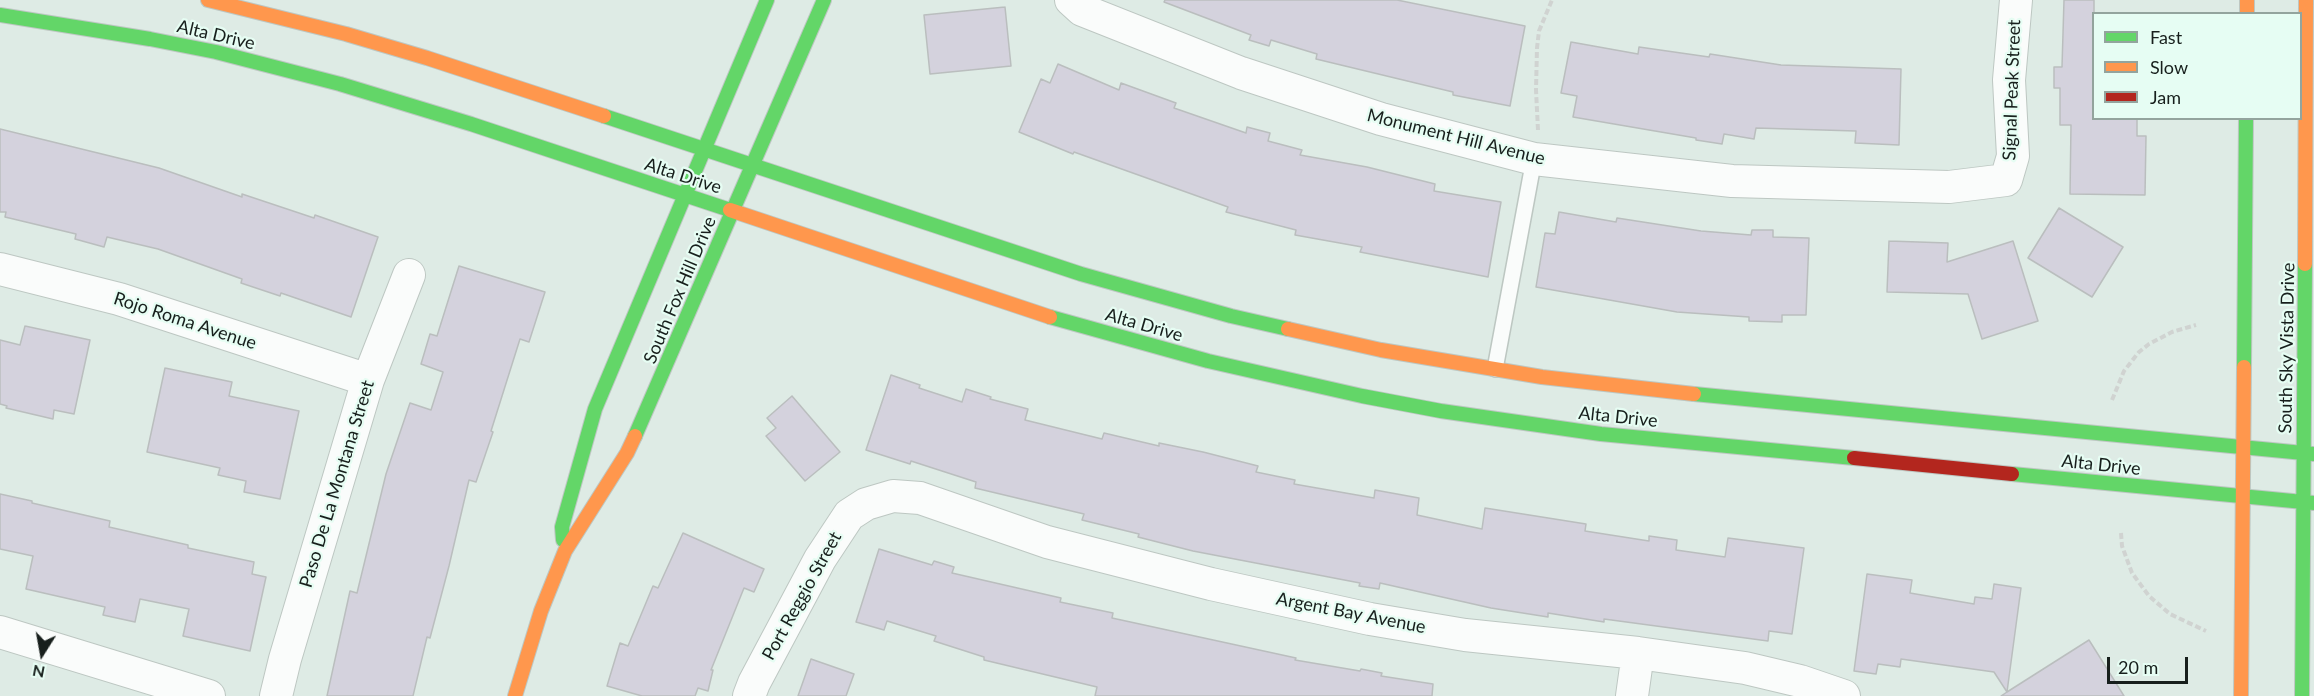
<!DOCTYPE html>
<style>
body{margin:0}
#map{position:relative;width:2314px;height:696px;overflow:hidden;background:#deebe5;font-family:Lato,sans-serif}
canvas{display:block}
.legend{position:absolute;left:2092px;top:12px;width:210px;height:108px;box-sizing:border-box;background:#e6fdf3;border:2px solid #93a49d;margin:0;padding:8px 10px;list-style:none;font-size:18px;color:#171f1c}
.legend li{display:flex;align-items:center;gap:12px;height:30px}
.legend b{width:30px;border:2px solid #93a49d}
.north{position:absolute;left:12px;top:624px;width:60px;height:60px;-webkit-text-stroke:4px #e6fdf3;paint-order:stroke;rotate:191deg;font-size:16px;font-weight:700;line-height:24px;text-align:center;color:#171f1c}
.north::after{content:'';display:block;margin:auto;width:21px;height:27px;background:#171f1c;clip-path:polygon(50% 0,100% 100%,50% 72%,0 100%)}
.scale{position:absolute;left:2107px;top:657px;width:81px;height:27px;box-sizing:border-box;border:3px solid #171f1c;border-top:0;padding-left:8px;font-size:18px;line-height:21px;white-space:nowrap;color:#171f1c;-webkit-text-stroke:4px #e6fdf3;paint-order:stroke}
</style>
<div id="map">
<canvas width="2314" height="696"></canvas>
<ul class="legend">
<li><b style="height:8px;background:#63d668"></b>Fast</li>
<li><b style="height:8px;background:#ff974d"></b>Slow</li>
<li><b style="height:8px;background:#b3261e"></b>Jam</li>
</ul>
<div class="north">N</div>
<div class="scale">20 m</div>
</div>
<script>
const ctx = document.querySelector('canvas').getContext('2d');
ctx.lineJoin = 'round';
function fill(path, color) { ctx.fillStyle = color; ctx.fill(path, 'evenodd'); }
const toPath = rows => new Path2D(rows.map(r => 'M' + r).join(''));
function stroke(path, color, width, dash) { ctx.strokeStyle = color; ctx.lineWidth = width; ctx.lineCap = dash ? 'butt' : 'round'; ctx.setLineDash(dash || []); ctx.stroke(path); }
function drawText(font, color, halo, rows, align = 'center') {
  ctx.font = font + ' Lato,sans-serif'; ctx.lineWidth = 4.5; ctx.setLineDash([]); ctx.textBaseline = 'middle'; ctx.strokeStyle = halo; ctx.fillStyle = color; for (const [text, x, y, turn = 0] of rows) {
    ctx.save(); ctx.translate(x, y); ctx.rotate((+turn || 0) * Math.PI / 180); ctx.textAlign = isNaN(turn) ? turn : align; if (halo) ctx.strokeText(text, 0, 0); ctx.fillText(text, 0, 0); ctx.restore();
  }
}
const building = toPath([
 [1165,0,1397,0,1525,26,1510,106,1453,95,1453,92,1316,59,1317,54,1271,40,1269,46,1249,40,1251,35,1164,2,1165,0],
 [2064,0,2094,0,2094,118,2137,118,2137,136,2146,136,2145,195,2070,194,2071,125,2060,125,2060,88,2054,88,2054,67,2062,67,2064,0],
 [1005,7,1011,66,930,74,924,15,1005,7],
 [1571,42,1638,54,1639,47,1709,57,1710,54,1781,65,1901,69,1899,145,1855,143,1856,131,1756,128,1754,139,1724,134,1722,144,1696,140,1696,138,1573,117,1577,96,1561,93,1571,42],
 [1058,64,1119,90,1121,83,1176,103,1174,108,1246,133,1247,127,1270,133,1268,141,1302,150,1300,155,1367,167,1435,184,1434,191,1501,202,1488,277,1360,252,1362,247,1295,235,1296,230,1226,212,1228,207,1074,152,1073,154,1019,132,1041,79,1050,83,1058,64],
 [0,129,159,168,242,197,242,194,314,218,315,215,378,237,351,317,281,293,280,296,241,283,242,279,158,249,107,237,104,247,75,239,76,234,5,217,6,212,0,212,0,129],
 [2059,208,2123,247,2092,297,2028,258,2059,208],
 [1559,212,1616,222,1617,218,1701,231,1751,235,1752,230,1773,230,1773,237,1809,238,1806,315,1782,315,1782,322,1749,321,1749,317,1677,312,1536,287,1545,233,1555,234,1559,212],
 [1889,241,1948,243,1947,262,2013,241,2038,321,1982,339,1968,294,1887,292,1889,241],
 [459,266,545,292,529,342,520,339,491,431,493,432,476,482,469,480,449,566,430,638,427,637,413,696,327,696,350,591,357,593,386,474,410,403,431,410,443,372,421,364,430,334,437,336,459,266],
 [25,326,90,340,74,414,54,410,53,419,6,408,7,406,0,404,0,340,20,345,25,326],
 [165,368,232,382,229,396,299,411,280,499,244,492,246,481,218,475,220,468,147,452,165,368],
 [891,375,920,385,919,388,962,402,966,389,991,397,990,399,1028,409,1025,420,1102,439,1104,433,1159,446,1159,443,1203,452,1258,466,1256,472,1295,480,1294,484,1374,498,1375,490,1419,498,1417,515,1482,529,1485,508,1586,524,1585,531,1649,541,1649,536,1677,540,1676,550,1725,557,1728,538,1804,548,1792,634,1769,631,1768,641,1604,619,1604,622,1548,613,1548,617,1491,608,1380,583,1379,589,1359,586,1360,583,1193,551,1138,537,1139,534,1082,520,1084,514,975,488,976,482,911,461,910,464,866,450,891,375],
 [792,396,840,452,805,481,766,436,776,428,767,418,792,396],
 [0,494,32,501,32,503,110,521,109,527,188,545,188,548,254,562,252,574,266,577,250,651,183,636,189,609,140,599,135,622,103,615,105,607,26,589,33,556,0,549,0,494],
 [683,533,764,569,754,592,744,588,711,670,713,670,708,691,698,688,695,696,642,696,607,686,620,643,628,646,653,586,658,588,683,533],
 [879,549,932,565,934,561,954,567,952,573,1061,598,1060,602,1113,613,1112,618,1296,658,1295,660,1360,671,1361,669,1382,673,1381,676,1433,684,1432,696,1095,696,1097,687,984,660,984,657,934,641,936,636,887,621,884,630,856,622,879,549],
 [1867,574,1912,580,1910,593,1974,604,1975,597,1992,599,1994,584,2021,588,2007,692,2089,640,2124,696,2001,696,2007,692,1994,672,1901,659,1900,667,1878,664,1876,674,1854,671,1867,574],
 [811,659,854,674,846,696,798,696,811,659]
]);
fill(building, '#d4d2dd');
stroke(building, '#babebe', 1.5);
const lane = toPath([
 [1495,369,1534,159]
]);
const street = toPath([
 [1071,0,1082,10,1241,73,1381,119,1534,159,1732,181,1949,187,2006,180,2013,156,2009,80,2016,0],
 [0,269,119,299,368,380],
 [0,632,209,696],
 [276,696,285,659,368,380,409,275],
 [749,696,754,683,820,559,849,515,866,504,893,496,920,498,1047,542,1211,584,1370,619,1465,635,1638,653,1745,668,1800,681,1844,696],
 [1632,696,1638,653]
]);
const fast = toPath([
 [0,15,150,39,216,52,340,84,471,124,730,210],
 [604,116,1081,274,1231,316,1288,329],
 [1050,317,1208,361,1362,396,1441,411,1601,434,1854,458],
 [2244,367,2246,118],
 [1694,394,2314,454],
 [635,436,824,0],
 [2012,474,2314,503],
 [563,540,562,527,595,409,767,0],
 [2302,696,2305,264]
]);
const slow = toPath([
 [208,0,346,34,427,58,604,116],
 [2247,0,2247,14],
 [730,210,1050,317],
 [2305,264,2306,0],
 [1288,329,1381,350,1542,377,1694,394],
 [515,696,541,611,565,551,627,453,635,436],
 [2241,696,2244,367]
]);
const jam = toPath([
 [1854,458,2012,474]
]);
stroke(lane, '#bdc7c2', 18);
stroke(street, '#bdc7c2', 34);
stroke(fast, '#bdc7c2', 16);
stroke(slow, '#bdc7c2', 16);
stroke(jam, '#bdc7c2', 16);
stroke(toPath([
 [1538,130,1536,90,1537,48,1539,31,1552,0],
 [2112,400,2124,371,2139,352,2149,344,2172,332,2196,325],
 [2121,533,2122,546,2132,573,2149,596,2170,614,2206,631]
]), '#d0d3d1', 4, [6, 3]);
stroke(lane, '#fafcfb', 15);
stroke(street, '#fafcfb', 32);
stroke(fast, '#63d668', 14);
stroke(slow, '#ff974d', 14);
stroke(jam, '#b3261e', 14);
drawText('18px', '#171f1c', '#e6fdf3', [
 ["Alta Drive",216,35,13],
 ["Signal Peak Street",2012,90,-88],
 ["Monument Hill Avenue",1456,137,14],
 ["Alta Drive",683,176,18],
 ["South Fox Hill Drive",680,290,-67],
 ["Rojo Roma Avenue",185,321,18],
 ["Alta Drive",1144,325,16],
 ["South Sky Vista Drive",2287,348,-89],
 ["Alta Drive",1618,417,6],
 ["Alta Drive",2101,465,6],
 ["Paso De La Montana Street",337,484,-73],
 ["Port Reggio Street",802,596,-61],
 ["Argent Bay Avenue",1351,613,11]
]);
</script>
